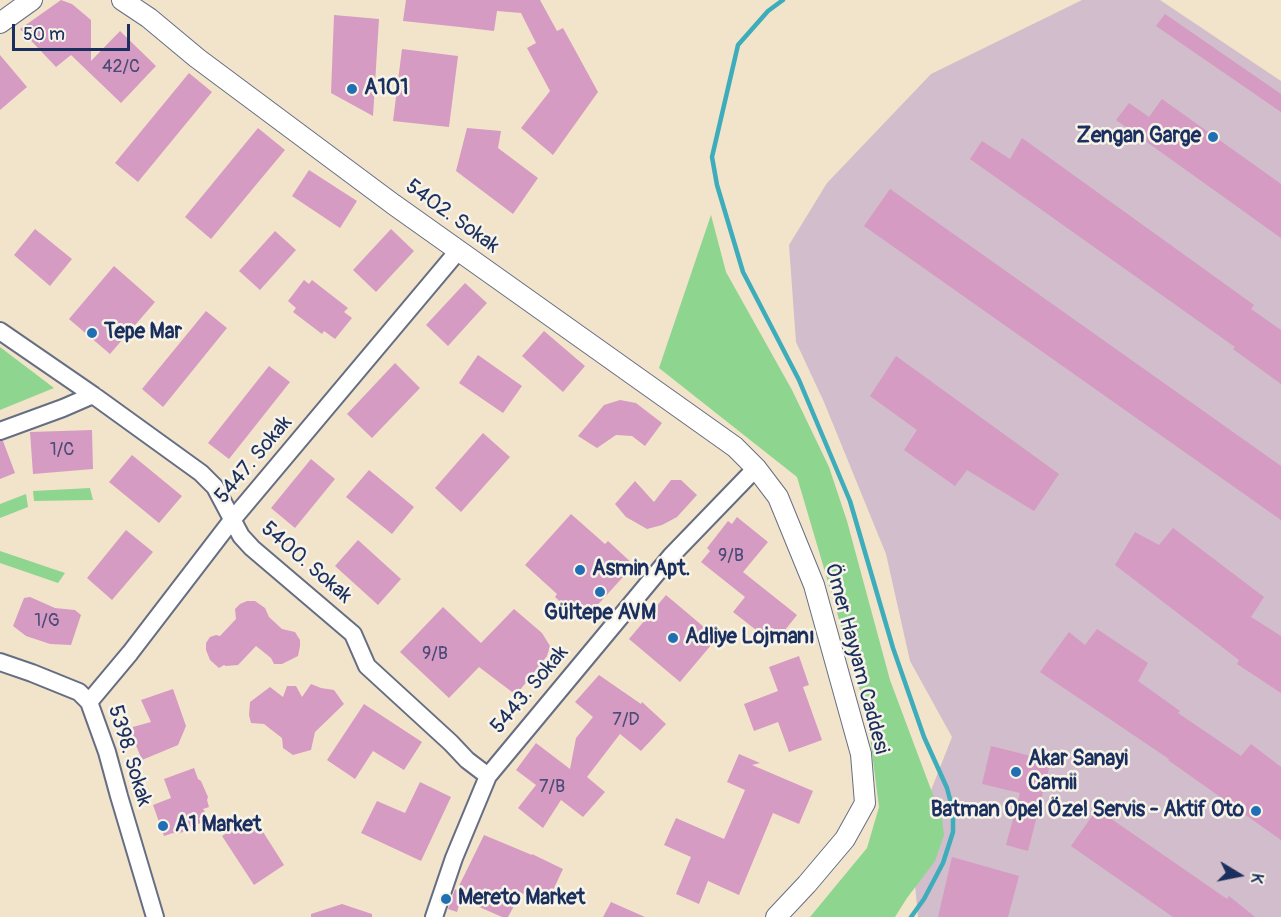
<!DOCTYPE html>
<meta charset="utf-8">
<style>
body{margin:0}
#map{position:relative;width:1281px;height:917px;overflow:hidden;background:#f2e4ca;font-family:Pangolin,sans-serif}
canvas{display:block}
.north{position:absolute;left:1209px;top:845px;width:60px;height:60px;-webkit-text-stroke:4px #f7f3e8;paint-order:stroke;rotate:100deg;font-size:16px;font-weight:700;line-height:24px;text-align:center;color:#1b2f5e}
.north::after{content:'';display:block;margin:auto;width:21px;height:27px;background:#1b2f5e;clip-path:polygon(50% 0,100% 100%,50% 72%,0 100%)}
.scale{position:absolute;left:12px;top:24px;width:118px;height:27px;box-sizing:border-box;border:3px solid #1b2f5e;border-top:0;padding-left:8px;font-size:18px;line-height:21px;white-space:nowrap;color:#1b2f5e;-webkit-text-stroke:4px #f7f3e8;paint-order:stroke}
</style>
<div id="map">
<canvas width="1281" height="917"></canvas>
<div class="north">K</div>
<div class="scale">50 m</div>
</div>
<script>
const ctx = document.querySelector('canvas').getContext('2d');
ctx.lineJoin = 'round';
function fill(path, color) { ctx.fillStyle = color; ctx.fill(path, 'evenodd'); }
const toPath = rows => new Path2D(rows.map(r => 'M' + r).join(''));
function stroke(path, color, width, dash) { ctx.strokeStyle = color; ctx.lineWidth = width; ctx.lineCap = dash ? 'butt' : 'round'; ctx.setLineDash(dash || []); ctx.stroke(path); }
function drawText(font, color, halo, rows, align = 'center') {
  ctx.font = font + ' Pangolin,sans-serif'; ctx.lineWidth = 5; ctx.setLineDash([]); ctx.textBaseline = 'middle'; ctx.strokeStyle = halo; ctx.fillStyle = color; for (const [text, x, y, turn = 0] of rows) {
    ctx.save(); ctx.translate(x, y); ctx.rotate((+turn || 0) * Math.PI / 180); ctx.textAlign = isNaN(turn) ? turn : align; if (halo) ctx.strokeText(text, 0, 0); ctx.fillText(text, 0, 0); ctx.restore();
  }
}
fill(toPath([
 [1082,0,1160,0,1281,81,1281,917,918,917,911,841,952,737,910,661,886,554,824,402,796,342,789,245,827,183,931,74]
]), '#d1bdcb');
fill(toPath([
 [711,215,726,272,792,390,829,467,847,521,890,680,942,819,944,835,935,861,907,898,895,917,810,917,867,848,879,807,867,714,797,477,659,368],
 [0,347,54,388,0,410],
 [90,488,93,500,34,501,33,491],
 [26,494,28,507,0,518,0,504],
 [0,551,65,573,58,583,0,563]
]), '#8ed58f');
stroke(toPath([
 [783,0,768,11,738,45,712,157,717,185,743,272,799,380,850,501,893,648,924,737,947,788,953,811,953,832,943,863,924,899,911,917]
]), '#3dacbb', 4.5);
fill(toPath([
 [61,0,72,4,91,20,91,61,120,31,156,66,121,103,71,55,56,67,20,29],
 [406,0,540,0,557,31,563,28,598,92,553,155,521,128,550,91,527,48,536,43,521,13,497,11,494,31,460,27,403,21],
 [1165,14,1281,94,1281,112,1156,26],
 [334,15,379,19,373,116,331,93],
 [402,49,458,56,449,127,393,121],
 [0,55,27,87,0,110],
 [189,73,212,92,138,182,115,163],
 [1162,99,1281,184,1281,238,1116,120,1129,103,1149,117],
 [258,128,285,150,211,239,185,217],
 [467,128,501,131,498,148,538,178,513,214,456,171],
 [1022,138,1254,305,1251,309,1281,330,1281,384,1233,349,1235,347,970,159,982,141,1010,159],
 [309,170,357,201,340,228,292,196],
 [890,189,1281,466,1281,520,864,226],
 [35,229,72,259,50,286,14,255],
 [391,229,414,251,376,292,353,270],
 [275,231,296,250,260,290,239,271],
 [114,266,155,302,110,354,69,319],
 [304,280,309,284,312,280,348,308,344,312,352,318,335,339,324,331,322,334,293,312,296,308,288,301],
 [465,283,487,303,448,346,426,325],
 [206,311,227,328,163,407,142,389],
 [544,331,585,366,563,392,522,356],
 [478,355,522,386,503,413,459,383],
 [896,356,1059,474,1034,511,967,470,955,486,904,450,917,430,870,396],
 [395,363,420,388,372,438,347,414],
 [269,366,290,382,229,459,208,443],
 [620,400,636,403,662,423,645,446,632,436,616,435,597,448,578,436,604,405],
 [92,430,93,469,33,474,30,432],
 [483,433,510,457,461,512,435,488],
 [0,441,3,441,15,473,0,479],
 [132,455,182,496,159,523,109,482],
 [311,459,335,479,295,528,271,508],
 [369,470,414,507,392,534,346,497],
 [671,480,681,480,697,495,677,517,662,525,647,529,626,517,615,504,635,481,654,502],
 [571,514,605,544,608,541,634,565,582,622,555,597,557,594,525,565],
 [737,517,768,542,743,572,797,615,774,644,733,612,745,597,701,562,710,551,707,548,728,521,732,524],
 [1173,528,1264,597,1251,617,1281,636,1281,693,1237,664,1239,660,1115,565,1135,532,1159,545],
 [126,530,153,552,112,600,87,578],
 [358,540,401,579,378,605,335,566],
 [666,595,717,638,680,682,629,639],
 [30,597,55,608,75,610,81,615,71,645,50,644,26,636,13,626,24,598],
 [247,601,255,601,265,608,269,617,282,629,295,632,300,640,300,646,298,656,282,664,274,664,271,658,256,646,238,665,226,666,224,665,219,668,210,660,206,650,206,643,210,637,216,635,220,636,236,619,235,609,240,604],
 [443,607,481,643,514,609,542,633,550,646,547,656,516,695,479,667,449,698,400,652],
 [1097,629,1148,663,1138,681,1180,711,1178,713,1241,756,1251,744,1281,767,1281,840,1168,760,1169,759,1040,672,1069,632,1085,645],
 [799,656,809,685,803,687,822,740,789,752,778,722,754,731,744,704,778,691,769,667],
 [599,675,641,704,642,702,666,724,641,751,620,734,587,777,605,792,583,817,561,800,543,828,518,808,536,785,516,770,536,743,570,769,576,738,593,717,575,702],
 [311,684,321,688,334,690,344,704,315,732,311,750,293,755,283,748,282,738,264,724,251,723,249,715,250,702,270,687,283,697,287,686,296,686,302,697],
 [173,689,186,726,178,745,142,760,129,728,151,722,141,700],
 [364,704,422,742,404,770,373,751,355,779,327,760],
 [991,746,1051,761,1028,851,1006,845,1020,793,982,784],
 [739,754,760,763,752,765,813,791,799,824,773,813,739,895,708,881,699,904,676,894,691,857,664,845,676,818,724,839,745,790,727,782],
 [194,768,198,779,201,781,208,797,207,800,209,807,203,809,207,815,199,818,201,823,195,825,194,828,177,834,173,833,164,836,153,805,171,798,164,779],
 [420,782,451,797,421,861,361,833,377,801,405,813],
 [1097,809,1227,899,1229,896,1255,917,1173,917,1071,846],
 [253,816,284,865,254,885,222,836],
 [484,835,532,855,532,854,563,869,548,901,521,893,508,917,502,917,461,899,457,912,448,909,455,889,457,890],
 [952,857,1019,876,1008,917,938,917],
 [611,902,645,917,603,917],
 [342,904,372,914,372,917,311,917,311,914]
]), '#d69bc2');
const minor = toPath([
 [0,331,93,395,201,473,215,487,241,536,252,548,353,634,367,666,451,743,467,760,488,776],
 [0,431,63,408,93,395],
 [0,662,32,673,79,692,89,702,107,752,119,796,155,917],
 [89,702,130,653,232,520,458,251],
 [434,917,454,858,488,776,671,556,756,468]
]);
const tertiary = toPath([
 [122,0,149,18,197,58,393,204,735,447,756,468,778,497,814,585,861,754,865,803,845,839,807,884,776,917],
 [0,23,32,0]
]);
stroke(minor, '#666e84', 20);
stroke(tertiary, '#666e84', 22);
stroke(minor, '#fff', 16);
stroke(tertiary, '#fff', 20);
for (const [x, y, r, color] of [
 [352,89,6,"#1f6fb2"],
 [1213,137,6,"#1f6fb2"],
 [92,333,6,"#1f6fb2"],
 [580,570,6,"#1f6fb2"],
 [600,592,6,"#1f6fb2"],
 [673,638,6,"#1f6fb2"],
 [1016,772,6,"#1f6fb2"],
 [1256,811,6,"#1f6fb2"],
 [163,826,6,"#1f6fb2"],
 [446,899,6,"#1f6fb2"]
]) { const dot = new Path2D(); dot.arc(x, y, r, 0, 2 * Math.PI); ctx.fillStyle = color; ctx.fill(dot); stroke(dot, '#f7f3e8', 2); }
drawText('18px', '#4a4a77', null, [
 ["42/C",121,67],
 ["1/C",62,450],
 ["9/B",731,556],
 ["1/G",47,621],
 ["9/B",435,654],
 ["7/D",626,720],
 ["7/B",552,787]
]);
drawText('bold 21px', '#1b2f5e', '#f7f3e8', [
 ["A101",364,89],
 ["Zengan Garge",1201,137,"right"],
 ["Tepe Mar",104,333],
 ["Asmin Apt.",592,570],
 ["Gültepe AVM",600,614,"center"],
 ["Adliye Lojmanı",685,638],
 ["Akar Sanayi",1028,760],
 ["Camii",1028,784],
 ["Batman Opel Özel Servis - Aktif Oto",1244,811,"right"],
 ["A1 Market",175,826],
 ["Mereto Market",458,899]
], 'left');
drawText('21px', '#1b2f5e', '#f7f3e8', [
 ["5402. Sokak",452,217,36],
 ["5447. Sokak",254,460,-50],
 ["5400. Sokak",306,563,41],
 ["Ömer Hayyam Caddesi",856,659,75],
 ["5443. Sokak",530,690,-50],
 ["5398. Sokak",129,756,73]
]);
</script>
